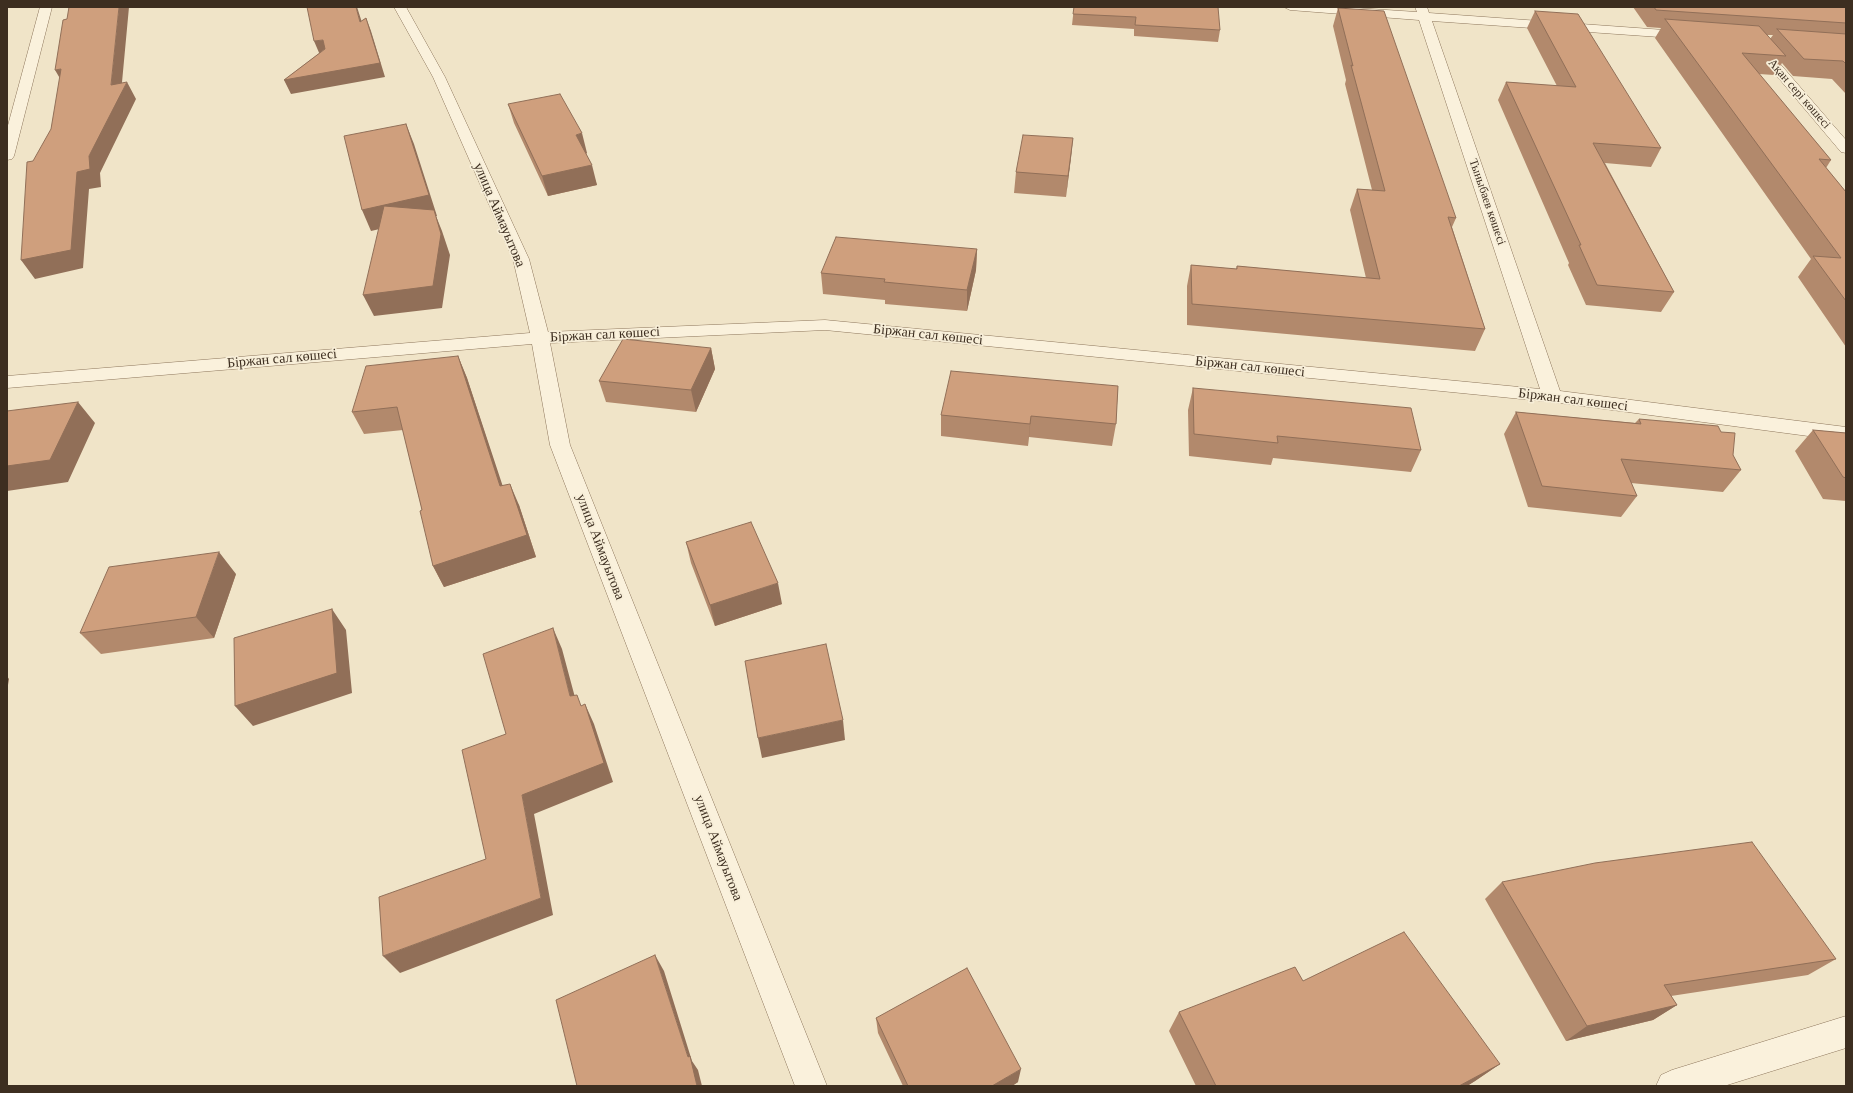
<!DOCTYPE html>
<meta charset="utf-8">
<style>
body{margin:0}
#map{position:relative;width:1853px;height:1093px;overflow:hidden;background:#f0e4c8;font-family:"Times New Roman",serif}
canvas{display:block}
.frame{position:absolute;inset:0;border:8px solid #3d2e20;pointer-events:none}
</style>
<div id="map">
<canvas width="1853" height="1093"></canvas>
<div class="frame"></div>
</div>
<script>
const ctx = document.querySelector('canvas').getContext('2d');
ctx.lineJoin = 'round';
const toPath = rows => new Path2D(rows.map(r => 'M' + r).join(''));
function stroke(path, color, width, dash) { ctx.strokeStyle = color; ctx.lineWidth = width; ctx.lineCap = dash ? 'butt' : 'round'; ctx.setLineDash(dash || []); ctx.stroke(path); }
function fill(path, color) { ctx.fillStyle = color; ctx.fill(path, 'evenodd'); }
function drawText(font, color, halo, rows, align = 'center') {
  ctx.font = font + ' "Times New Roman",serif'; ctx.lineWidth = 3.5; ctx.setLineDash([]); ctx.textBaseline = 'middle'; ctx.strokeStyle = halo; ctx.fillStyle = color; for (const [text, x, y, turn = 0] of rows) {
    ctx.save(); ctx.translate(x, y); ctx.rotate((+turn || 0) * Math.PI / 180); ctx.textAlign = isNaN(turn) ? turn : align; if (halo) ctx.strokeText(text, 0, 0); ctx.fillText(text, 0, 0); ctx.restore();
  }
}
const minor = toPath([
 [40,7,52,7,14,156,12,159,7,160,7,129,40,7],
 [394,7,406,7,445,77,529,259,548,332,825,320,1540,389,1419,20,1290,10,1284,7,1340,7,1417,12,1415,7,1427,7,1429,13,1692,32,1694,35,1692,38,1688,39,1432,21,1560,391,1846,427,1846,441,1552,402,825,330,550,343,570,445,827,1086,795,1086,550,445,532,344,7,388,7,376,530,333,513,259,433,77,394,7],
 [1758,42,1762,43,1846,140,1846,153,1841,152,1754,49,1752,46,1754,43,1758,42],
 [1846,1016,1846,1048,1724,1086,1656,1086,1661,1075,1672,1070,1846,1016]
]);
stroke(minor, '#8d765c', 1);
fill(minor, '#faf1dc');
fill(toPath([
 [1074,7,1220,30,1218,42,1134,36,1134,29,1072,25],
 [1633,7,1846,7,1846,94,1832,79,1793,76,1782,63,1774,75,1759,74,1831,160,1826,168,1846,192,1846,347,1798,277,1811,259,1655,38,1661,28,1647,27],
 [1767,35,1773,35,1770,39],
 [1338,8,1456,218,1452,227,1485,329,1475,351,1187,325,1187,286,1191,265,1236,269,1237,266,1366,278,1350,210,1357,189,1372,190,1345,84,1346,80,1333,26],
 [1535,11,1661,148,1651,167,1605,163,1674,292,1661,312,1586,305,1568,265,1569,263,1498,100,1506,82,1557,86,1527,28],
 [508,104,587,153,586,154,597,185,548,196,514,123],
 [1073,138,1066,197,1014,193,1016,172],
 [977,249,976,270,967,311,885,304,885,300,823,294,821,273],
 [711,348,715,369,696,412,606,402,599,381],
 [458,356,467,378,502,486,519,505,536,557,444,587,433,566,422,510,403,430,364,434,352,412],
 [1118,386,1116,424,1112,446,1029,437,1028,446,941,436,941,415],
 [1193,388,1421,450,1411,472,1273,458,1271,465,1189,456,1188,410],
 [1516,412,1635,423,1639,419,1733,455,1741,470,1723,492,1631,483,1637,496,1621,517,1528,507,1504,434],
 [1813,430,1846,433,1846,501,1823,499,1795,451],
 [686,542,782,604,715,626,691,563],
 [236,574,214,638,101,654,80,633],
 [1502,882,1836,959,1808,975,1671,996,1677,1005,1653,1020,1566,1041,1485,899],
 [1179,1012,1500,1064,1475,1081,1467,1086,1196,1086,1169,1031],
 [876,1018,1018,1082,1012,1086,903,1086,878,1033]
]), '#b2896c');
fill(toPath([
 [119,7,129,7,121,93,127,82,136,99,100,173,101,187,89,189,83,268,35,279,21,260,77,172,89,156,111,85],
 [356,7,357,7,366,35,360,22],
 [366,18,371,31,385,77,291,94,284,80],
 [323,40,328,53,320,55,314,41],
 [61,69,65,87,55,70],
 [406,124,414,144,437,216,436,216,442,231,450,255,442,308,374,316,363,295,436,216,371,231,362,210],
 [582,133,587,153,581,155,576,135],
 [1073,138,1071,158,1066,197,1068,176],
 [592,165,597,185,548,196,542,176],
 [977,249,976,270,967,311,967,290],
 [711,348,715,369,696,412,691,390],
 [458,356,467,378,510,508,500,486],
 [78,402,95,423,68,482,7,491,7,466],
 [1031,416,1029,437,1028,446,1030,424],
 [510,484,519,505,536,557,444,587,433,566],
 [219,552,236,574,214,638,196,617],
 [778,583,782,604,715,626,710,605],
 [332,609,346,630,352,693,253,726,235,706],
 [553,628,562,649,580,716,570,696],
 [7,676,9,679,7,691],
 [585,704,594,724,613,782,534,814,553,915,400,973,383,956,541,898,522,795],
 [843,720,845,740,762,758,758,738],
 [655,955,664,971,692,1061,698,1070,702,1086,697,1086,688,1057],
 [1677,1005,1653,1020,1566,1041,1587,1026],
 [1500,1064,1475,1081,1467,1086,1459,1086],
 [1021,1069,1018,1082,1012,1086,992,1086]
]), '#916f58');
const building = toPath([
 [69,7,119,7,111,85,127,82,89,156,90,169,77,172,71,250,21,260,27,162,33,161,51,129,61,69,55,70,63,20,67,19,69,7],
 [307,7,356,7,360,22,366,18,380,63,284,80,325,49,323,40,314,41,307,7],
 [1074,7,1218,7,1220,30,1135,25,1136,17,1073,14,1074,7],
 [1654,7,1846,7,1846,23,1656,10,1654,7],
 [1338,8,1384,11,1456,218,1448,217,1485,329,1192,304,1191,265,1237,269,1237,266,1380,279,1357,189,1385,191,1351,65,1353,66,1338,8],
 [1535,11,1578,14,1661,148,1593,143,1674,292,1597,285,1579,245,1581,245,1506,82,1576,87,1535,11],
 [1665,19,1759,26,1786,56,1742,53,1831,160,1819,159,1846,192,1846,301,1813,256,1841,258,1665,19],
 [1777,29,1846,34,1846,64,1843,61,1804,59,1777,29],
 [560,94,582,133,576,135,592,165,542,176,508,104,560,94],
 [406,124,429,195,362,210,344,136,406,124],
 [1023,135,1073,138,1068,176,1016,172,1023,135],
 [384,206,434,210,441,234,433,286,363,295,384,206],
 [836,237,977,249,967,290,884,282,885,279,821,273,836,237],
 [623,339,711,348,691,390,599,381,623,339],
 [458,356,500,486,510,484,527,535,433,566,420,511,422,510,397,407,352,412,366,366,458,356],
 [951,371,1118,386,1116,424,1031,416,1030,424,941,415,951,371],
 [1193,388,1411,408,1421,450,1277,436,1278,443,1194,434,1193,388],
 [78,402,50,460,7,466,7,411,78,402],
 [1516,412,1641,424,1639,419,1718,426,1721,432,1735,433,1733,455,1741,470,1621,459,1637,496,1542,486,1516,412],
 [1813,430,1846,433,1846,478,1843,477,1813,430],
 [751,522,778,583,710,605,686,542,751,522],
 [219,552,196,617,80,633,109,567,219,552],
 [332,609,337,673,235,706,234,638,332,609],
 [553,628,570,696,577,695,581,706,585,704,604,763,522,795,541,898,383,956,379,897,486,859,462,750,506,734,483,654,553,628],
 [826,644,843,720,758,738,745,661,826,644],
 [1752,842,1836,959,1664,985,1677,1005,1587,1026,1502,882,1595,863,1752,842],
 [1404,932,1500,1064,1459,1086,1216,1086,1179,1012,1295,967,1303,981,1404,932],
 [655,955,688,1057,690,1056,697,1086,577,1086,556,1000,655,955],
 [967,968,1021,1069,992,1086,908,1086,876,1018,967,968]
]);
fill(building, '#cf9f7d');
stroke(building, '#916f58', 1);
drawText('12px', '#3d2e20', '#f7eed8', [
 ["Ақан сері көшесі",1799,94,49],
 ["Тыныбаев көшесі",1487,202,71]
]);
drawText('14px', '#3d2e20', '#f7eed8', [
 ["улица Аймауытова",499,215,67],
 ["Біржан сал көшесі",605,335,-3],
 ["Біржан сал көшесі",928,335,6],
 ["Біржан сал көшесі",282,359,-5],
 ["Біржан сал көшесі",1250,367,6],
 ["Біржан сал көшесі",1573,400,7],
 ["улица Аймауытова",600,547,69],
 ["улица Аймауытова",718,848,69]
]);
</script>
